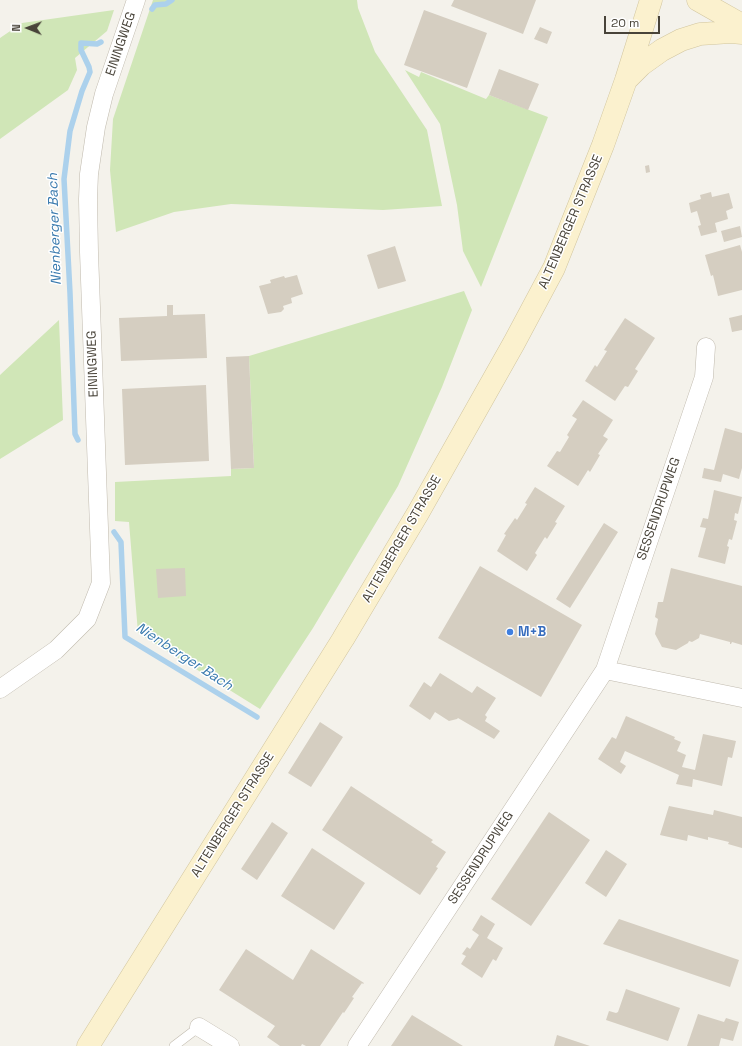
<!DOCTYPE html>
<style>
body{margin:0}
#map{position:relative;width:742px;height:1046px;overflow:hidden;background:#f4f2eb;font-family:"Space Grotesk",sans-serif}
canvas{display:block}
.north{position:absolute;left:8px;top:8px;width:40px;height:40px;-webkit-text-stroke:3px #fff;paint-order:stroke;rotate:271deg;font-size:11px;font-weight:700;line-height:16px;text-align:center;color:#484339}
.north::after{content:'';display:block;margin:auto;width:14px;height:18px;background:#484339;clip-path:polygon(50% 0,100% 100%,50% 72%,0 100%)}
.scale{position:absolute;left:604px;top:16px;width:56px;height:18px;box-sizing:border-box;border:2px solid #484339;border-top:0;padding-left:5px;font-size:12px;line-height:14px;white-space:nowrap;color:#484339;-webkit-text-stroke:3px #fff;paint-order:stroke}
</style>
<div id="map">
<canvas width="742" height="1046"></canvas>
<div class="north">N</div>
<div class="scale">20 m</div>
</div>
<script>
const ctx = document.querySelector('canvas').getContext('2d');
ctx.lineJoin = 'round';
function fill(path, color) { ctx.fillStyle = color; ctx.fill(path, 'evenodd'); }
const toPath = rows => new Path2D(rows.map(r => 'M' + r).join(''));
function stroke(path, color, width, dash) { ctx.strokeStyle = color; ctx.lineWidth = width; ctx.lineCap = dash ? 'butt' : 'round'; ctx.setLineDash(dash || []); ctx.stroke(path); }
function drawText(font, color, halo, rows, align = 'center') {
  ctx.font = font + ' "Space Grotesk",sans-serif'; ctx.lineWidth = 3; ctx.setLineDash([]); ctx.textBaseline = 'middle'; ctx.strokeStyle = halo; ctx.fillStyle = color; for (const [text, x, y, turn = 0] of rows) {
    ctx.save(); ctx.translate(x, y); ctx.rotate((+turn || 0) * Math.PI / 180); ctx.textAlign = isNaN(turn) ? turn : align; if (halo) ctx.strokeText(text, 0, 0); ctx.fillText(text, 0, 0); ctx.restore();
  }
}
fill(toPath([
 [153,0,357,0,358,8,375,52,427,130,442,206,383,210,231,204,174,212,116,232,110,170,113,119],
 [114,10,107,31,75,58,77,70,68,90,0,139,0,38,22,23],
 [405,70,419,77,421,72,486,99,489,95,548,117,481,287,463,251,457,205,440,124],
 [464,291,472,310,442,387,398,486,313,628,260,709,138,633,129,522,115,521,115,482,231,476,231,469,254,468,249,356],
 [59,320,63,420,0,459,0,375]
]), '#d0e6b7');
stroke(toPath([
 [152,9,155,5,166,4,172,0],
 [78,440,75,434,70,293,64,179,70,131,82,91,90,72,89,67,81,50,81,43,97,44,101,42],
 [114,532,121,542,125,637,257,717]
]), '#acd1ec', 5.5);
fill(toPath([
 [454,0,536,0,523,34,451,6],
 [424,10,487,33,467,88,404,65],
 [540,27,552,32,547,44,534,39],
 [499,69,539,84,528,110,489,95],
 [649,165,650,172,646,173,645,166],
 [711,192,712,197,729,193,733,208,726,211,728,219,715,223,717,232,701,236,698,226,701,225,697,211,691,213,689,203,701,199,700,195],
 [740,226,742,237,724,242,721,231],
 [740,245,742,252,742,290,718,296,713,275,711,276,705,255],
 [395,246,406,281,378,289,367,255],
 [297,275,303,294,291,298,292,303,283,306,284,309,281,312,268,314,259,286,271,283,270,280,284,276,285,278],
 [167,305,173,305,173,315,205,314,207,358,121,361,119,318,167,316],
 [742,315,742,330,732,332,729,318],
 [625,318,655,338,635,369,638,371,628,387,625,386,615,401,585,381,595,365,597,367,607,351,604,350],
 [249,356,254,468,231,469,226,357],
 [206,385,209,461,125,465,122,389],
 [583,400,613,420,603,436,608,439,598,454,600,455,590,472,588,470,578,486,547,466,557,451,560,452,569,437,567,435,577,419,572,416],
 [725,428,742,433,742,468,739,479,723,474,721,482,702,478,704,468,714,470],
 [535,487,565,506,555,522,557,523,547,539,545,537,535,553,537,555,527,571,497,551,506,535,504,534,515,518,517,520,527,504,525,503],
 [714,490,742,497,738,514,735,513,734,520,737,521,732,540,729,539,727,546,729,547,725,564,698,557,706,528,700,527,703,518,708,519],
 [604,523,618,532,570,608,556,599],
 [480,566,582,625,541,697,438,638],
 [185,568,186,596,158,598,156,569],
 [671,568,742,586,742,645,732,642,731,644,730,644,730,642,700,634,699,638,692,642,689,641,688,643,676,650,662,647,655,634,658,619,655,617,658,602,663,602],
 [440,673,472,693,477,686,496,698,485,715,487,717,485,721,500,731,494,739,458,718,457,719,449,721,435,712,430,720,409,706,424,682,431,687],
 [626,716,675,737,674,739,681,742,677,751,686,755,682,767,695,770,703,734,736,741,732,758,728,757,722,786,693,779,692,787,676,784,679,775,625,751,620,762,626,766,621,774,598,759,612,737,616,739],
 [320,722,343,737,311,787,288,773],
 [351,786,433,840,431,842,446,852,436,867,438,868,420,895,322,830],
 [669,806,713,815,714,810,742,817,742,848,728,844,729,842,708,837,708,840,688,835,687,841,660,835],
 [549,812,590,840,531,926,491,899],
 [272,822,288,833,257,880,241,869],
 [312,848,365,883,334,930,281,896],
 [606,850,627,864,606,897,585,883],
 [481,915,495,924,487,938,503,948,496,961,493,959,482,978,461,964,466,956,462,954,467,947,470,949,479,935,472,930],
 [619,919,739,960,730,987,603,944],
 [246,949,293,980,311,949,364,983,363,984,362,983,352,997,354,998,344,1013,343,1012,320,1046,306,1046,302,1044,301,1046,280,1046,267,1037,275,1026,219,990],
 [626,989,680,1008,668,1041,606,1020,609,1011,616,1013,618,1012],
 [698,1014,724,1022,726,1018,739,1022,733,1041,721,1038,719,1046,687,1046],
 [412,1015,463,1046,391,1046],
 [557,1035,590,1046,554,1046]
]), '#d5cec1');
const service = toPath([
 [174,1046,199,1027]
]);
const minor = toPath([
 [706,347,704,377,605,670,742,698],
 [0,689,56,650,87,619,101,583,89,252,88,199,89,174,96,127,104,94,136,0],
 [199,1027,230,1046],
 [357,1046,605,670]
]);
const secondary = toPath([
 [698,0,742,25],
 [627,79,641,65,662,50,681,40,700,34,731,32,742,33],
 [88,1046,343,639,418,513,514,343,554,268,603,145,626,80,651,0]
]);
stroke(service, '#c0baae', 10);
stroke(minor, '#c0baae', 19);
stroke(secondary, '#d1c59e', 23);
stroke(service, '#fff', 9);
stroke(minor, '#fff', 18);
stroke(secondary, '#fbf1ce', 22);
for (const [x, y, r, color] of [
 [510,632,4,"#3f7fe0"]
]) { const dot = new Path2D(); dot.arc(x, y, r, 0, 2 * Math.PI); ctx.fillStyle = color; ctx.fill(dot); stroke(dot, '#fff', 1.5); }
drawText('13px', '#484339', '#fff', [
 ["EININGWEG",121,44,-71],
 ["ALTENBERGER STRASSE",571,222,-67],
 ["EININGWEG",93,364,-92],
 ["SESSENDRUPWEG",659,509,-71],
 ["ALTENBERGER STRASSE",402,539,-60],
 ["ALTENBERGER STRASSE",233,815,-58],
 ["SESSENDRUPWEG",481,858,-57]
]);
drawText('bold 13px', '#366cbe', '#fff', [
 ["M+B",518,632]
], 'left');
drawText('italic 14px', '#397aae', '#fff', [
 ["Nienberger Bach",55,229,-92],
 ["Nienberger Bach",184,657,33]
]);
</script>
